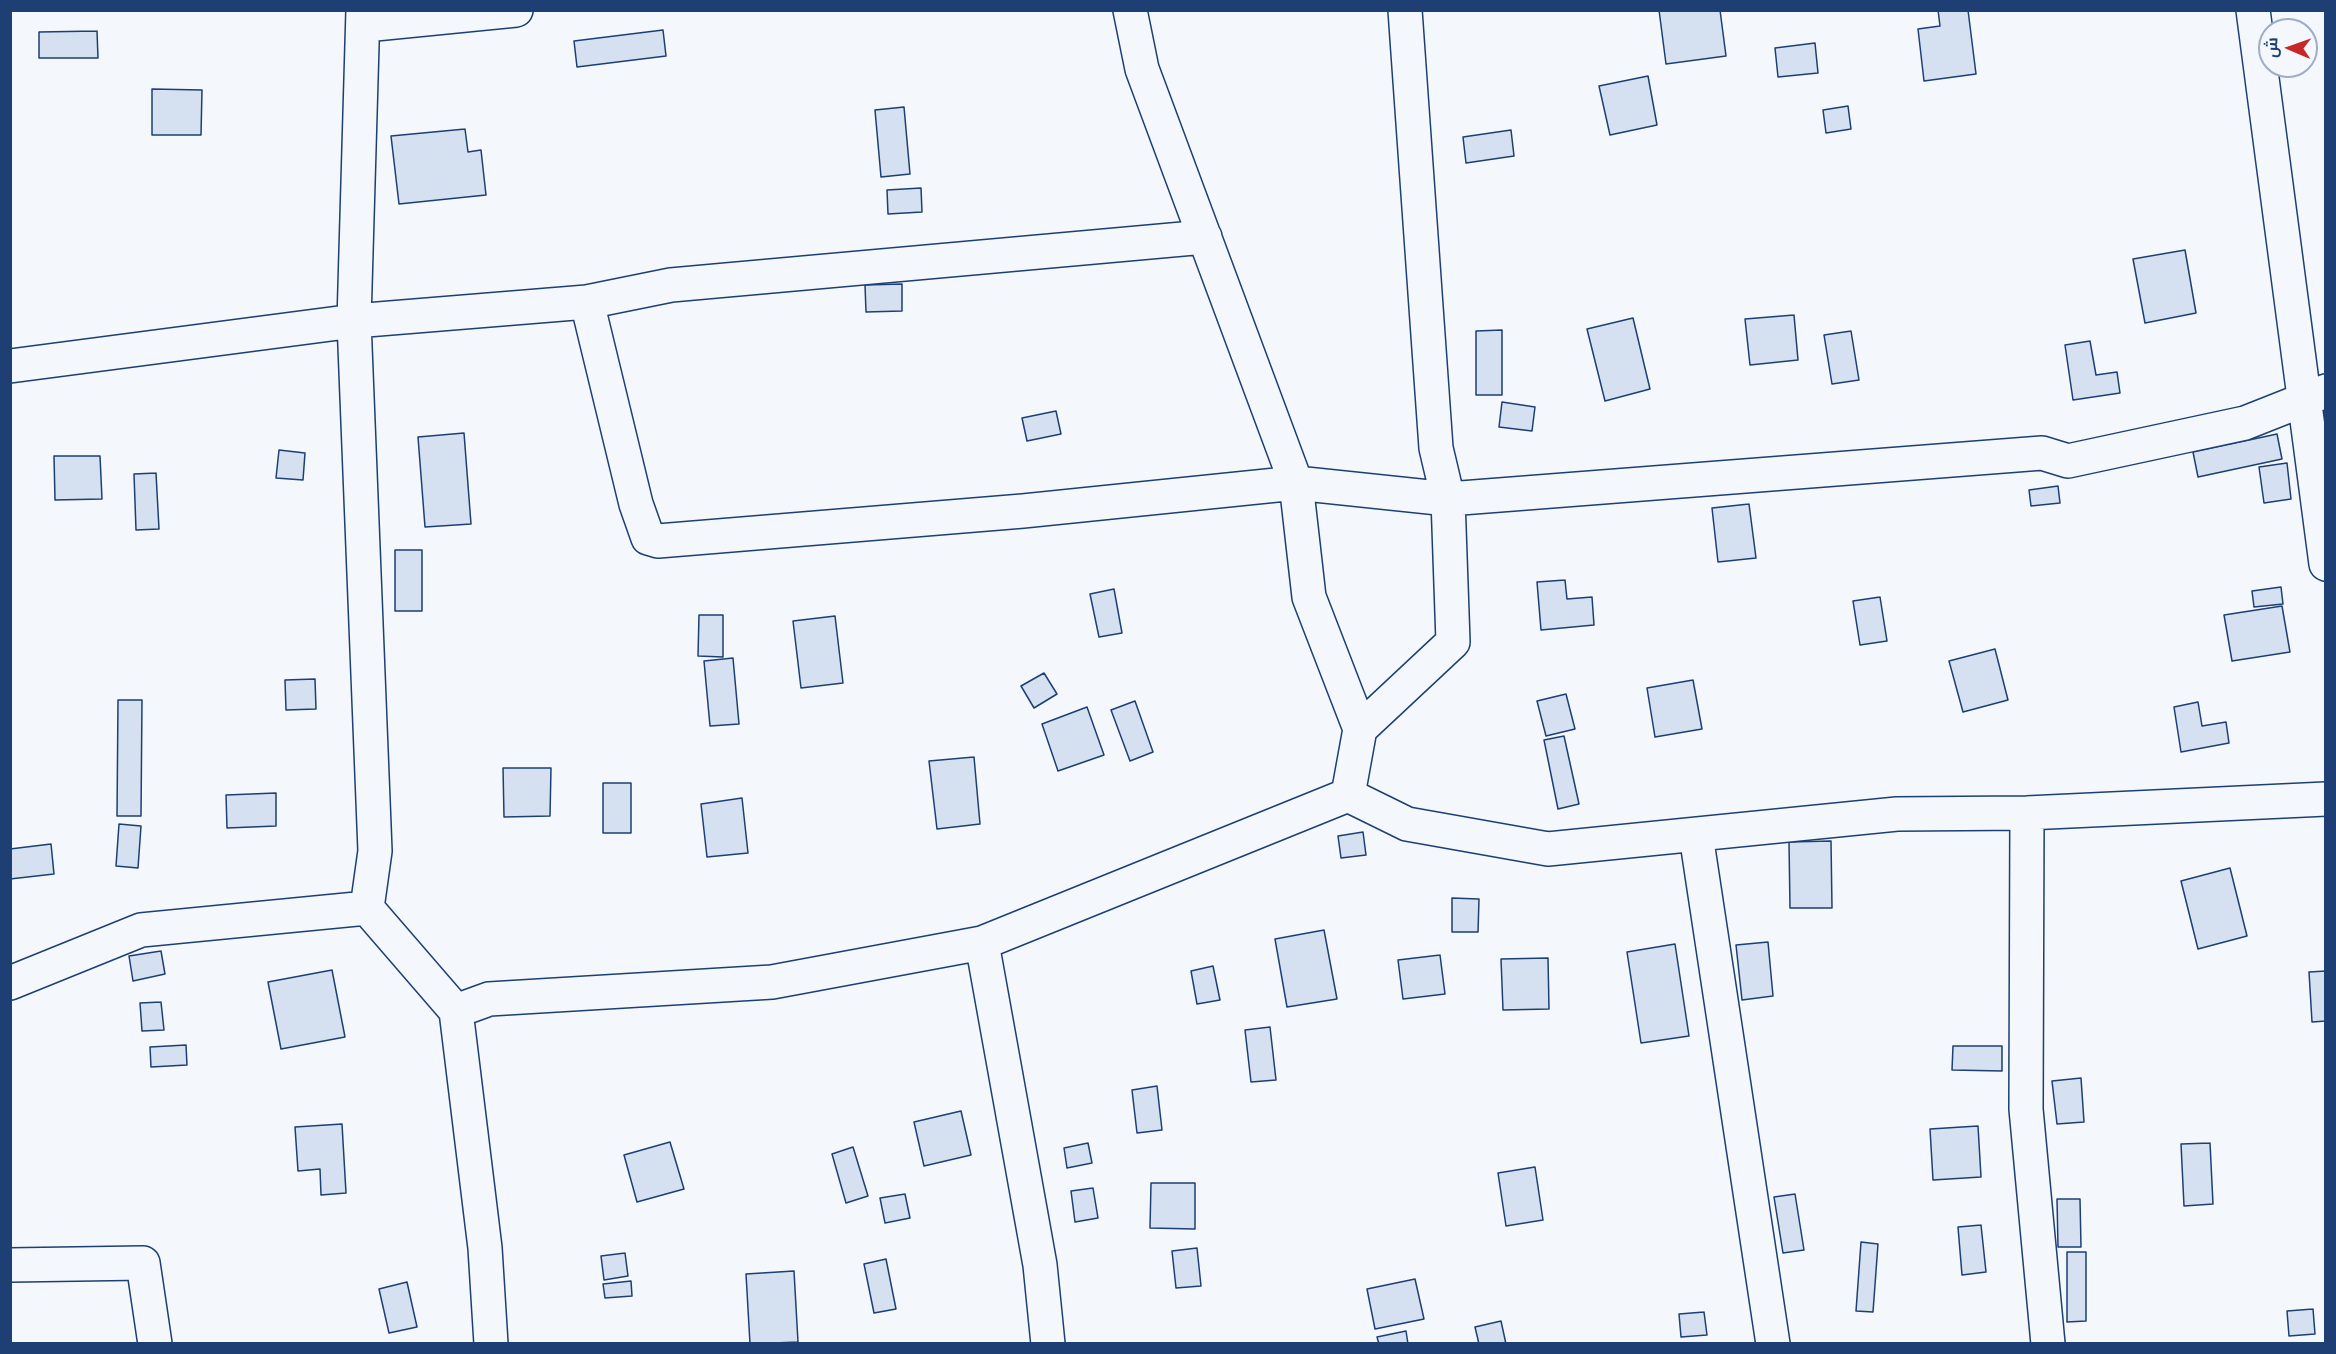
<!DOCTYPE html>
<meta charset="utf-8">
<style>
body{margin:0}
#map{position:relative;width:2336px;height:1354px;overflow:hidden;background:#f4f7fb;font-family:"Zilla Slab",Cairo,serif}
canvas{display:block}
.frame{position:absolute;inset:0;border:12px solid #1d3f73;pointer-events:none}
.north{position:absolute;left:2258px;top:18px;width:60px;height:60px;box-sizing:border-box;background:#f4f7fb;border:2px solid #9eadc5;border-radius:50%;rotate:272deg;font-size:16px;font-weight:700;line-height:24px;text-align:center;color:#1d3f73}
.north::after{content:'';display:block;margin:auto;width:21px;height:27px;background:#c62828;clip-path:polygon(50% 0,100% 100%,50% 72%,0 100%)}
</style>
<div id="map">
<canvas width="2336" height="1354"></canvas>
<div class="frame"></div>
<div class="north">ش</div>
</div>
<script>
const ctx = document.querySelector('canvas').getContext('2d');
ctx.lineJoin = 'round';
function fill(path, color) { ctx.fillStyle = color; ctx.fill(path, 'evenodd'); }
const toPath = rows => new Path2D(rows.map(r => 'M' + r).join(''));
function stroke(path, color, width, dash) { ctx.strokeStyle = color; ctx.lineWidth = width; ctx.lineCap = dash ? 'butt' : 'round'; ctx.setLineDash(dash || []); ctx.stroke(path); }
const building = toPath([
 [1659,10,1720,10,1726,56,1666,64,1659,10],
 [1938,10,1968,10,1976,74,1924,81,1918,29,1940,26,1938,10],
 [663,30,666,56,577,67,574,41,663,30],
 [97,31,98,58,39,58,39,32,97,31],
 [1815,43,1818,73,1778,77,1775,48,1815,43],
 [1648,76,1657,125,1610,135,1599,86,1648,76],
 [152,89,202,90,201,135,152,135,152,89],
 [1848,106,1851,129,1826,133,1823,110,1848,106],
 [904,107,910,174,881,177,875,110,904,107],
 [465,129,468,152,481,150,486,195,399,204,391,136,465,129],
 [1511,130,1514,156,1466,163,1463,137,1511,130],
 [921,188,922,212,888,214,887,190,921,188],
 [2185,250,2196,313,2145,323,2133,259,2185,250],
 [902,284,902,311,866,312,865,285,902,284],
 [1794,315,1798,360,1750,365,1745,319,1794,315],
 [1633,318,1650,389,1605,401,1587,329,1633,318],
 [1502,330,1502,395,1476,395,1476,331,1502,330],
 [1851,331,1859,380,1832,384,1824,335,1851,331],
 [2090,341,2096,375,2117,372,2120,393,2073,400,2065,345,2090,341],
 [1502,402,1535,407,1532,431,1499,427,1502,402],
 [1056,411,1061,434,1027,441,1022,418,1056,411],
 [464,433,471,524,425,527,418,437,464,433],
 [2277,434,2282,459,2198,477,2193,452,2277,434],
 [279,450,305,453,303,480,276,478,279,450],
 [54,456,100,456,102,499,55,500,54,456],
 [2287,463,2291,499,2264,503,2259,467,2287,463],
 [156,473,159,529,136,530,134,474,156,473],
 [2058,486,2060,503,2031,506,2029,490,2058,486],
 [1749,504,1756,558,1718,562,1712,508,1749,504],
 [395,550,422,550,422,611,395,611,395,550],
 [1565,580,1567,599,1592,597,1594,625,1541,630,1537,582,1565,580],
 [2281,587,2283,604,2254,607,2252,591,2281,587],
 [1114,589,1122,633,1099,637,1090,594,1114,589],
 [1880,597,1887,641,1860,645,1853,601,1880,597],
 [2282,606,2290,652,2232,661,2224,615,2282,606],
 [699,615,723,615,723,657,698,656,699,615],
 [835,616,843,683,801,688,793,621,835,616],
 [1995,649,2008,700,1963,712,1949,661,1995,649],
 [733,658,739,724,710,726,704,661,733,658],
 [1044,673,1057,694,1034,708,1021,686,1044,673],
 [315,679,316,709,286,710,285,680,315,679],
 [1693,680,1702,729,1655,737,1647,688,1693,680],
 [1566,694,1575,729,1546,736,1537,701,1566,694],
 [118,700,142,700,141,816,117,816,118,700],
 [1135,701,1153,752,1130,761,1111,710,1135,701],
 [2198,702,2202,726,2226,722,2229,743,2181,752,2174,707,2198,702],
 [1087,707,1104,755,1058,771,1042,724,1087,707],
 [1564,736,1579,804,1558,809,1544,740,1564,736],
 [974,757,980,824,937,829,929,761,974,757],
 [503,768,551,768,550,816,504,817,503,768],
 [603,783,631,783,631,833,603,833,603,783],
 [276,793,276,826,227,828,226,795,276,793],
 [742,798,748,853,707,857,701,804,742,798],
 [119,824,141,826,138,868,116,866,119,824],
 [1363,832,1366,855,1341,858,1338,836,1363,832],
 [1831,841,1832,908,1790,908,1789,842,1831,841],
 [51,844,54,874,10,879,10,849,51,844],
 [2230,868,2247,936,2198,949,2181,881,2230,868],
 [1452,898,1479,899,1478,932,1452,932,1452,898],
 [1324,930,1337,999,1287,1007,1275,939,1324,930],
 [1768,942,1773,996,1742,1000,1736,945,1768,942],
 [1675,944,1689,1036,1641,1043,1627,952,1675,944],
 [161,951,165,974,133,981,129,956,161,951],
 [1440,955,1445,994,1403,999,1398,960,1440,955],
 [1548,958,1549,1009,1503,1010,1501,959,1548,958],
 [1213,966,1220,1000,1197,1004,1191,971,1213,966],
 [332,970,345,1037,281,1049,268,982,332,970],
 [2326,971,2326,1021,2312,1022,2309,972,2326,971],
 [161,1002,164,1030,142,1031,140,1003,161,1002],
 [1270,1027,1276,1080,1251,1082,1245,1030,1270,1027],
 [186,1045,187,1065,151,1067,150,1047,186,1045],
 [1953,1046,2002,1046,2002,1071,1952,1070,1953,1046],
 [2081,1078,2084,1122,2057,1124,2052,1081,2081,1078],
 [1157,1086,1162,1130,1137,1133,1132,1090,1157,1086],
 [961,1111,971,1155,924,1166,914,1122,961,1111],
 [342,1124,346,1193,321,1195,320,1169,298,1171,295,1127,342,1124],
 [1978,1126,1981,1177,1933,1180,1930,1129,1978,1126],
 [670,1142,684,1189,637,1202,624,1155,670,1142],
 [1088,1143,1092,1163,1067,1168,1064,1148,1088,1143],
 [2210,1143,2213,1204,2184,1206,2181,1144,2210,1143],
 [853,1147,868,1196,846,1203,832,1154,853,1147],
 [1535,1167,1543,1220,1506,1226,1498,1173,1535,1167],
 [1151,1183,1195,1183,1195,1229,1150,1228,1151,1183],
 [1093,1188,1098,1218,1075,1222,1071,1191,1093,1188],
 [905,1194,910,1218,885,1223,880,1198,905,1194],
 [1795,1194,1804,1250,1783,1253,1774,1197,1795,1194],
 [2057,1199,2080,1199,2081,1247,2058,1247,2057,1199],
 [1981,1225,1986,1272,1962,1275,1958,1227,1981,1225],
 [1861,1242,1878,1244,1873,1312,1856,1311,1861,1242],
 [1197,1248,1201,1286,1176,1288,1172,1251,1197,1248],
 [2067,1252,2086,1252,2086,1321,2067,1322,2067,1252],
 [625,1253,628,1276,604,1280,601,1256,625,1253],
 [886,1259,896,1309,874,1313,864,1264,886,1259],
 [794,1271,798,1342,750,1344,746,1274,794,1271],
 [1415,1279,1424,1319,1375,1329,1367,1289,1415,1279],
 [631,1281,632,1296,605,1298,603,1284,631,1281],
 [407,1282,417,1327,389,1333,379,1289,407,1282],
 [2313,1309,2315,1334,2289,1336,2287,1311,2313,1309],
 [1704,1312,1707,1335,1681,1337,1679,1314,1704,1312],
 [1501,1321,1506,1344,1479,1344,1475,1327,1501,1321],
 [1406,1331,1408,1344,1379,1344,1377,1337,1406,1331]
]);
fill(building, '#d5e0f0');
stroke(building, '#1d3f73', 1.5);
const minor = toPath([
 [363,10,354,321,375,851,367,908,456,1011,485,1248,491,1344],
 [1130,10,1142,69,1296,483,1309,597,1360,729,1348,795],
 [2253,10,2326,564],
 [365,25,516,10],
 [587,302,636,504,648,538,658,541,1023,511,1296,483,1448,499,2042,453,2068,461,2245,423,2326,391],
 [10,366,354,321,587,302,671,285,1205,237],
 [1360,729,1453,642,1448,499,1436,448,1405,10],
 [2027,813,2026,1109,2048,1344],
 [1696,835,1773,1344],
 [982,943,1040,1265,1048,1344],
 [10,983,141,930,367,908],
 [456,1011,489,999,772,982,982,943,1348,795,1407,824,1548,849,1897,814,2027,813,2326,799],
 [10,1265,143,1263,155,1344]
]);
stroke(minor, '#1d3f73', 36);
stroke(minor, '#f4f7fb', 33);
</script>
